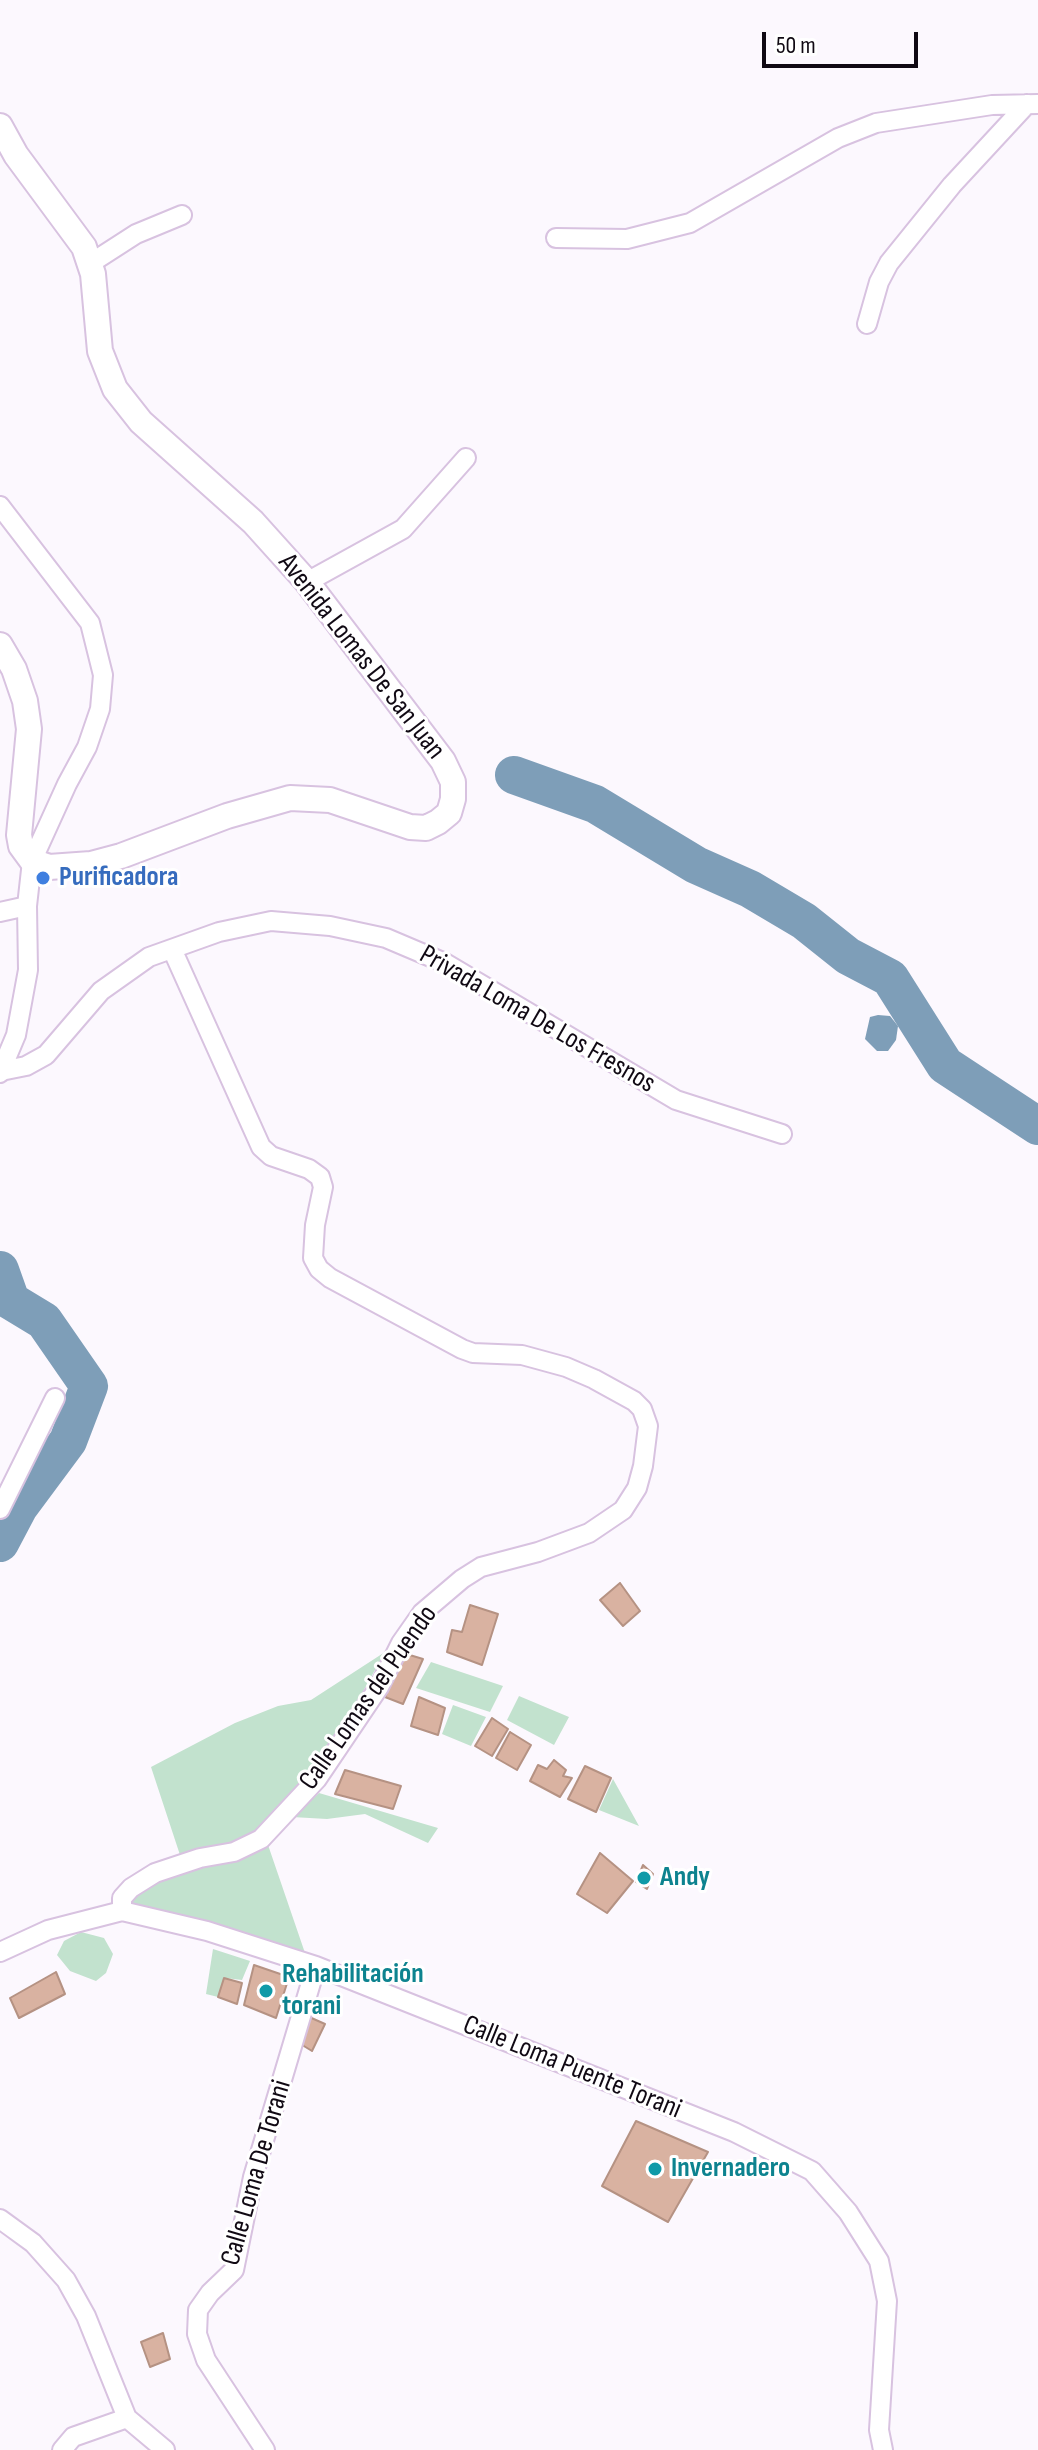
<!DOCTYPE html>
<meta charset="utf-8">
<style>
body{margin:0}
#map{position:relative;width:1038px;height:2450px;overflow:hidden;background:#fcf8fe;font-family:"Sofia Sans Condensed",sans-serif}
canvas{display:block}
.scale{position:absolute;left:762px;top:32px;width:156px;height:36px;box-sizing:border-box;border:4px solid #100913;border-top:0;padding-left:10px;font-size:24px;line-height:28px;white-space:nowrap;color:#100913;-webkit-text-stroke:6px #fff;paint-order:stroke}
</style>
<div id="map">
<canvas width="1038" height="2450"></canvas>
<div class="scale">50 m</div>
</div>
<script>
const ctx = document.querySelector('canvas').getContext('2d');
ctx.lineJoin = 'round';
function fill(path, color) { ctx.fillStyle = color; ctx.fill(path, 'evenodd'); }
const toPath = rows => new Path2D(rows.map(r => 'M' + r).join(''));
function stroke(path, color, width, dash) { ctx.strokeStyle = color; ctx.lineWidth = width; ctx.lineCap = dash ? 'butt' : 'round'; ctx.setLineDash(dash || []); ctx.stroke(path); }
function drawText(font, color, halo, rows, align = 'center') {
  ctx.font = font + ' "Sofia Sans Condensed",sans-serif'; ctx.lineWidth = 6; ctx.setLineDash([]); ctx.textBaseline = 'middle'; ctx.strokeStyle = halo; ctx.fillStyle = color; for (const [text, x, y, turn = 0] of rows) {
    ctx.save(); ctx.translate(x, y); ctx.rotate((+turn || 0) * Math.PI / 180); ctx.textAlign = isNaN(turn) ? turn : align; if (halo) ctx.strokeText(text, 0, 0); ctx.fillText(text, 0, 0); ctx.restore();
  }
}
fill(toPath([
 [385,1652,330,1751,248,1839,180,1855,151,1767,235,1723,278,1706,311,1700],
 [431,1662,503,1686,490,1712,416,1688],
 [519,1696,569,1717,554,1745,507,1720],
 [453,1705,486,1717,471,1746,442,1734],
 [613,1779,639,1826,599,1810],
 [319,1793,438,1828,428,1843,365,1814,327,1819,292,1817],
 [267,1842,305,1953,130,1902,156,1882],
 [81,1932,104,1938,113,1954,106,1973,96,1981,70,1971,57,1955,64,1941],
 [213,1949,250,1961,242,1980,225,1978,218,1997,206,1994]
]), '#c2e2ce');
fill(toPath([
 [878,1015,890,1016,898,1026,896,1040,888,1051,877,1051,865,1039,870,1017]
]), '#7e9eb8');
stroke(toPath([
 [514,775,595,804,696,865,750,889,804,921,848,956,890,978,945,1065,1038,1126],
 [0,1270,11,1301,44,1321,89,1386,68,1441,19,1507,0,1543]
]), '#7e9eb8', 38);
const building = toPath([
 [620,1583,640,1611,623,1626,600,1600,620,1583],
 [470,1605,498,1614,482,1665,447,1652,452,1630,462,1632,470,1605],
 [403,1653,423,1659,403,1704,385,1697,403,1653],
 [419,1697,445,1708,438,1735,411,1726,419,1697],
 [492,1718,508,1729,492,1756,475,1746,492,1718],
 [510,1732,531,1745,517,1770,496,1758,510,1732],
 [554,1760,566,1770,563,1776,572,1778,560,1797,530,1781,538,1765,547,1769,554,1760],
 [585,1766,611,1778,596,1812,568,1799,585,1766],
 [345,1770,401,1786,393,1809,335,1794,345,1770],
 [600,1853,633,1881,607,1913,577,1894,600,1853],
 [643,1865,653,1874,647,1889,636,1882,643,1865],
 [254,1965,289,1977,276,2018,244,2005,254,1965],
 [56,1972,65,1994,19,2018,10,1998,56,1972],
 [224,1978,242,1983,237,2004,218,1997,224,1978],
 [307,2016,325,2024,312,2051,294,2040,307,2016],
 [636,2121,708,2152,668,2222,602,2186,636,2121],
 [163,2333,170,2359,150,2367,141,2342,163,2333]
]);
fill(building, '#d9b2a1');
stroke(building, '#b59283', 2);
const street = toPath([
 [556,238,627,239,690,223,838,138,876,123,992,105,1038,104],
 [91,263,136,234,182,215],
 [867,324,879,282,889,263,952,185,1027,104],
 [0,506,90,623,103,675,100,709,87,747,67,784,32,861,27,906,28,970,16,1035,0,1073],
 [307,582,403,529,466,458],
 [0,912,27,906],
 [1,1071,26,1066,46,1055,101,991,149,957,219,932,271,921,330,926,386,938,445,963,676,1100,782,1134],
 [0,1509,55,1398],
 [122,1911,122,1898,131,1888,155,1873,200,1858,234,1852,261,1839,317,1779,379,1687,401,1643,422,1613,462,1579,481,1567,538,1552,589,1533,623,1510,637,1488,643,1466,648,1426,642,1409,634,1401,594,1379,566,1367,522,1355,473,1353,462,1349,330,1278,319,1269,313,1258,315,1225,323,1187,320,1177,309,1169,271,1156,261,1147,172,949],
 [0,1952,48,1930,122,1911,207,1931,316,1966,734,2132,812,2171,848,2212,879,2261,887,2301,879,2430,883,2450],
 [0,2219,33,2243,66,2280,86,2316,127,2418],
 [127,2418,165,2450],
 [62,2450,73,2437,127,2418],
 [265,2450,206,2360,197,2334,198,2310,210,2293,234,2270,253,2177,316,1966]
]);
const secondary = toPath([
 [0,126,16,155,84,247,93,274,100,351,115,389,141,422,253,522,307,582,443,761,453,782,453,799,449,813,438,822,426,828,410,827,330,800,290,798,227,816,121,856,91,864,49,867,32,861,21,846,19,835,29,729,25,701,14,669,0,645]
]);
stroke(street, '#d8c2e0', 22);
stroke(secondary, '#d8c2e0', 28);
stroke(street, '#fff', 18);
stroke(secondary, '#fff', 24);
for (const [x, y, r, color] of [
 [43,878,8,"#3f7fe0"],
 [644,1878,8,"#0f9aa8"],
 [266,1991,8,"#0f9aa8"],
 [655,2169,8,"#0f9aa8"]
]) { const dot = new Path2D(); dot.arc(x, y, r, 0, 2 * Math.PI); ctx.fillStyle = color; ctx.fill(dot); stroke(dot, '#fff', 3); }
drawText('28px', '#100913', '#fff', [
 ["Avenida Lomas De San Juan",361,657,52],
 ["Privada Loma De Los Fresnos",537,1020,30],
 ["Calle Lomas del Puendo",369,1698,-55],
 ["Calle Loma Puente Torani",572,2068,22],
 ["Calle Loma De Torani",257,2173,-74]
]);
drawText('bold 28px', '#366cbe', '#fff', [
 ["Purificadora",59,878]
], 'left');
drawText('bold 28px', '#0d838f', '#fff', [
 ["Andy",660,1878],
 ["Rehabilitación",282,1975],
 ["torani",282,2007],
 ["Invernadero",671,2169]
], 'left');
</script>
